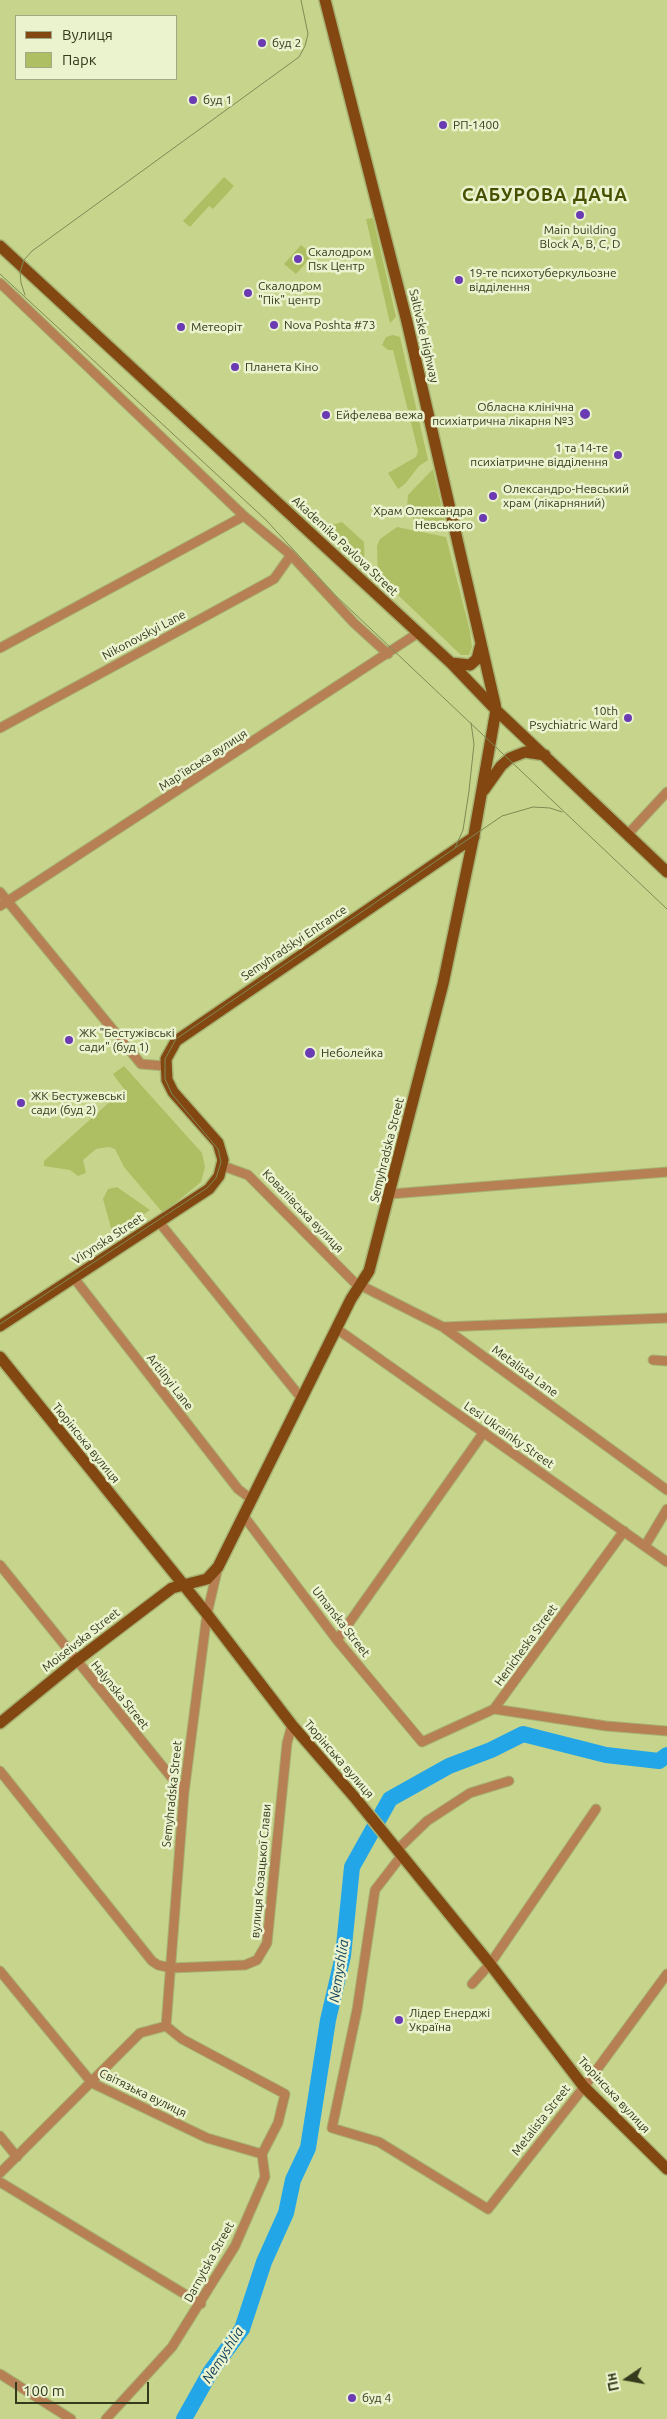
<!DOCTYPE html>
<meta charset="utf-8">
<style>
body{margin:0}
#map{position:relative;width:667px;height:2419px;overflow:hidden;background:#c7d58c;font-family:Ubuntu,sans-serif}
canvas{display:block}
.legend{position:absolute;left:15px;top:15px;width:162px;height:65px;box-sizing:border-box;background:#eaf2ce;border:1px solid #a2a887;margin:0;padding:6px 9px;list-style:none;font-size:15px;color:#353a1d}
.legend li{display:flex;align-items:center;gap:10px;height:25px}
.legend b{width:25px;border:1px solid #a2a887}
.north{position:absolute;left:602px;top:2354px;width:50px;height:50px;-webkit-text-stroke:4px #eaf2ce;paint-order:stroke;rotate:258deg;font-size:14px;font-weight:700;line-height:20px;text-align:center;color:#353a1d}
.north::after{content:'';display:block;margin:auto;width:18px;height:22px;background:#353a1d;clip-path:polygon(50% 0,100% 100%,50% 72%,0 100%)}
.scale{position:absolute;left:15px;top:2382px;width:134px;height:22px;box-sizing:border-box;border:2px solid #353a1d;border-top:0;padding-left:6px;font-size:15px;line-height:18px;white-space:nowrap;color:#353a1d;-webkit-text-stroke:4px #eaf2ce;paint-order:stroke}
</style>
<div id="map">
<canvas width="667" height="2419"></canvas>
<ul class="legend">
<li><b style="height:6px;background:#834811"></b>Вулиця</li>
<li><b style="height:14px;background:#aebe62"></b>Парк</li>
</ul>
<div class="north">Пн</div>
<div class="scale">100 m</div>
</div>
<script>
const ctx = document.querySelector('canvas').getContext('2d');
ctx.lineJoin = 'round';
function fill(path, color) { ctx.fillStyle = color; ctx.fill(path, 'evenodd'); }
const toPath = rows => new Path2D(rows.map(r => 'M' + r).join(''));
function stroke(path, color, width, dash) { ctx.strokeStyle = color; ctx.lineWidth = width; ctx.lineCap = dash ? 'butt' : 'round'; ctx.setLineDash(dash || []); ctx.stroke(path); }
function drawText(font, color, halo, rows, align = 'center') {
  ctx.font = font + ' Ubuntu,sans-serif'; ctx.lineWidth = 5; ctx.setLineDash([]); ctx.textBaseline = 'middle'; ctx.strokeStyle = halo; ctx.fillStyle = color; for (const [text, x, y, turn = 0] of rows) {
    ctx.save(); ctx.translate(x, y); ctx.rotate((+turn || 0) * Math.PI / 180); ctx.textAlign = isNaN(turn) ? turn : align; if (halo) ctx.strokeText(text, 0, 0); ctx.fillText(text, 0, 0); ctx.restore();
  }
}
fill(toPath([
 [224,177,234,186,213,209,209,206,190,227,183,221],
 [373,218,396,317,390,323,366,219],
 [301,245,313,255,296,274,284,264],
 [393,335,400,337,428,460,419,466,405,484,398,489,388,473,416,457,418,451,393,350,388,350,382,345,386,337],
 [433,469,446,526,414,520,407,508,408,495],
 [342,522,364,542,365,568,322,528],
 [397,527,446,537,470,631,472,647,469,655,461,655,378,576,377,546,380,539],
 [124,1066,202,1153,205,1167,201,1182,163,1213,124,1167,115,1149,109,1147,96,1149,83,1160,86,1173,78,1176,70,1170,44,1166,44,1161,124,1089,113,1074],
 [117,1187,150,1210,113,1235,103,1199,108,1189]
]), '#aebe62');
stroke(toPath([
 [184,2419,211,2371,242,2329,264,2262,286,2213,293,2180,308,2148,328,2020,343,1956,352,1867,390,1799,449,1766,491,1750,523,1734,606,1755,659,1761,667,1755]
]), '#23a6e8', 16);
const minor = toPath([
 [0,283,244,516,291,555,354,623,388,654],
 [0,648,244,516],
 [0,728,274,579,291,555],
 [628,834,667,792],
 [0,892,141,1064,165,1066],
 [0,906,418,633],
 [223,1166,248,1175,354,1282,443,1327,667,1490],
 [390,1194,667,1172],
 [159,1222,302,1399],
 [74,1278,238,1489,251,1499],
 [443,1327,667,1318],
 [337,1329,667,1562],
 [653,1360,667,1361],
 [243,1515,337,1640,422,1742,494,1709,624,1531],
 [645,1546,667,1509],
 [0,1565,184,1793],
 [337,1640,484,1432],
 [494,1709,606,1726,667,1731],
 [0,1771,152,1961,158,1965,171,1968,245,1965,257,1960,267,1943,287,1743,292,1725],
 [397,1850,427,1821,470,1793,509,1781],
 [402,1855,375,1890,357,2010,332,2128,379,2142,488,2209,584,2087,667,1974],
 [0,1971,92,2083,207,2138,262,2154],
 [472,1984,490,1964,596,1809],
 [166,2026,184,1793,207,1614,218,1567],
 [0,2136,17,2157],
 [0,2173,140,2033,166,2026],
 [0,2182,201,2304],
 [0,2374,71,2419],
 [106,2419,172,2347,235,2246,265,2177,262,2154,278,2123,285,2094,182,2039,166,2026]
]);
const major = toPath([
 [0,246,451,663,496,710,667,872],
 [451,663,470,665,477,659,480,647],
 [484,790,501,766,510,758,525,752,545,755],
 [0,1326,209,1189,219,1176,223,1160,218,1143,173,1092,167,1080,166,1059,176,1041,474,837],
 [0,1357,207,1614,292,1725,356,1799,490,1964,584,2087,667,2169],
 [0,1723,76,1661,172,1588,207,1579,218,1567,351,1299,369,1271,443,984,474,835,496,710,495,704,407,322,325,0]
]);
stroke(minor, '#a7b374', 11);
stroke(major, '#a7b374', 14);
stroke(minor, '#b77f54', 9);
stroke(major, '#834811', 11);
stroke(toPath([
 [0,274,266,520,336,596,667,909],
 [25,295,21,283,20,272,24,260,32,251,299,57,305,46,308,34,301,0],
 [455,848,463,830,469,791,474,744,471,723],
 [0,1324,207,1188,216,1178,221,1162,218,1149,172,1094,165,1079,165,1059,176,1039,502,816,533,807,550,808,562,812]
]), '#7f8955', 1);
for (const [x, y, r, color] of [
 [262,43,5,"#6a3bb2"],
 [193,100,5,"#6a3bb2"],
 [443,125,5,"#6a3bb2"],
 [580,215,5,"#6a3bb2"],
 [298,259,5,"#6a3bb2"],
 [459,280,5,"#6a3bb2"],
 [248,293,5,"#6a3bb2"],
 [274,325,5,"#6a3bb2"],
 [181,327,5,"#6a3bb2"],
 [235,367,5,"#6a3bb2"],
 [585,414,6,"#6a3bb2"],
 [326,415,5,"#6a3bb2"],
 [618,455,5,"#6a3bb2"],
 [493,496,5,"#6a3bb2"],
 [483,518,5,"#6a3bb2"],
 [628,718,5,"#6a3bb2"],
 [69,1040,5,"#6a3bb2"],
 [310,1053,6,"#6a3bb2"],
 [21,1103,5,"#6a3bb2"],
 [399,2020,5,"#6a3bb2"],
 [352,2398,5,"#6a3bb2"]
]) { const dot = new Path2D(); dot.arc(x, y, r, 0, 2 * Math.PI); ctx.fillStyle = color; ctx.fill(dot); stroke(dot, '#eaf2ce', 2); }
drawText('12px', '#353a1d', '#eaf2ce', [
 ["буд 2",272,43],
 ["буд 1",203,100],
 ["РП-1400",453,125],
 ["Main building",580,230,"center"],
 ["Block A, B, C, D",580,244,"center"],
 ["Скалодром",308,252],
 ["Пsк Центр",308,266],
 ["19-те психотуберкульозне",469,273],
 ["відділення",469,287],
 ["Скалодром",258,286],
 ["\"Пік\" центр",258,300],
 ["Nova Poshta #73",284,325],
 ["Метеоріт",191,327],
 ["Планета Кіно",245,367],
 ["Обласна клінічна",574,407,"right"],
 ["психіатрична лікарня №3",574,421,"right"],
 ["Ейфелева вежа",336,415],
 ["1 та 14-те",608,448,"right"],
 ["психіатричне відділення",608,462,"right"],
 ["Олександро-Невський",503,489],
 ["храм (лікарняний)",503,503],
 ["Храм Олександра",473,511,"right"],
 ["Невського",473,525,"right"],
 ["10th",618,711,"right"],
 ["Psychiatric Ward",618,725,"right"],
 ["ЖК \"Бестужівські",79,1033],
 ["сади\" (буд 1)",79,1047],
 ["Неболейка",321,1053],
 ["ЖК Бестужевські",31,1096],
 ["сади (буд 2)",31,1110],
 ["Лідер Енерджі",409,2013],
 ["Україна",409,2027],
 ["буд 4",362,2398]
], 'left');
drawText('12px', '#353a1d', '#eaf2ce', [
 ["Saltivske Highway",424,336,77],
 ["Akademika Pavlova Street",345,546,43],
 ["Nikonovskyi Lane",144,635,-28],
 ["Мар'ївська вулиця",203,760,-33],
 ["Semyhradskyi Entrance",294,943,-34],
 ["Semyhradska Street",387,1150,-76],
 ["Ковалівська вулиця",303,1211,46],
 ["Virynska Street",108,1239,-33],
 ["Metalista Lane",525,1371,36],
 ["Artilnyi Lane",170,1382,52],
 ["Lesi Ukrainky Street",509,1435,35],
 ["Тюрінська вулиця",86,1443,51],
 ["Umanska Street",341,1622,52],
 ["Moiseivska Street",81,1640,-38],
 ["Henicheska Street",526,1645,-54],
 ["Halynska Street",120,1695,51],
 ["Тюрінська вулиця",339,1759,49],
 ["Semyhradska Street",172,1794,-84],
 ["вулиця Козацької Слави",261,1871,-85],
 ["Світязька вулиця",143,2093,26],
 ["Тюрінська вулиця",614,2095,47],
 ["Metalista Street",541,2120,-52],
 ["Darnytska Street",209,2262,-61]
]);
drawText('italic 14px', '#10415c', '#eaf2ce', [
 ["Nemyshlia",339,1971,-81],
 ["Nemyshlia",223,2355,-57]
]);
ctx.letterSpacing = '1px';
drawText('bold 18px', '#475000', '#eaf2ce', [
 ["САБУРОВА ДАЧА",545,195]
]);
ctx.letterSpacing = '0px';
</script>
